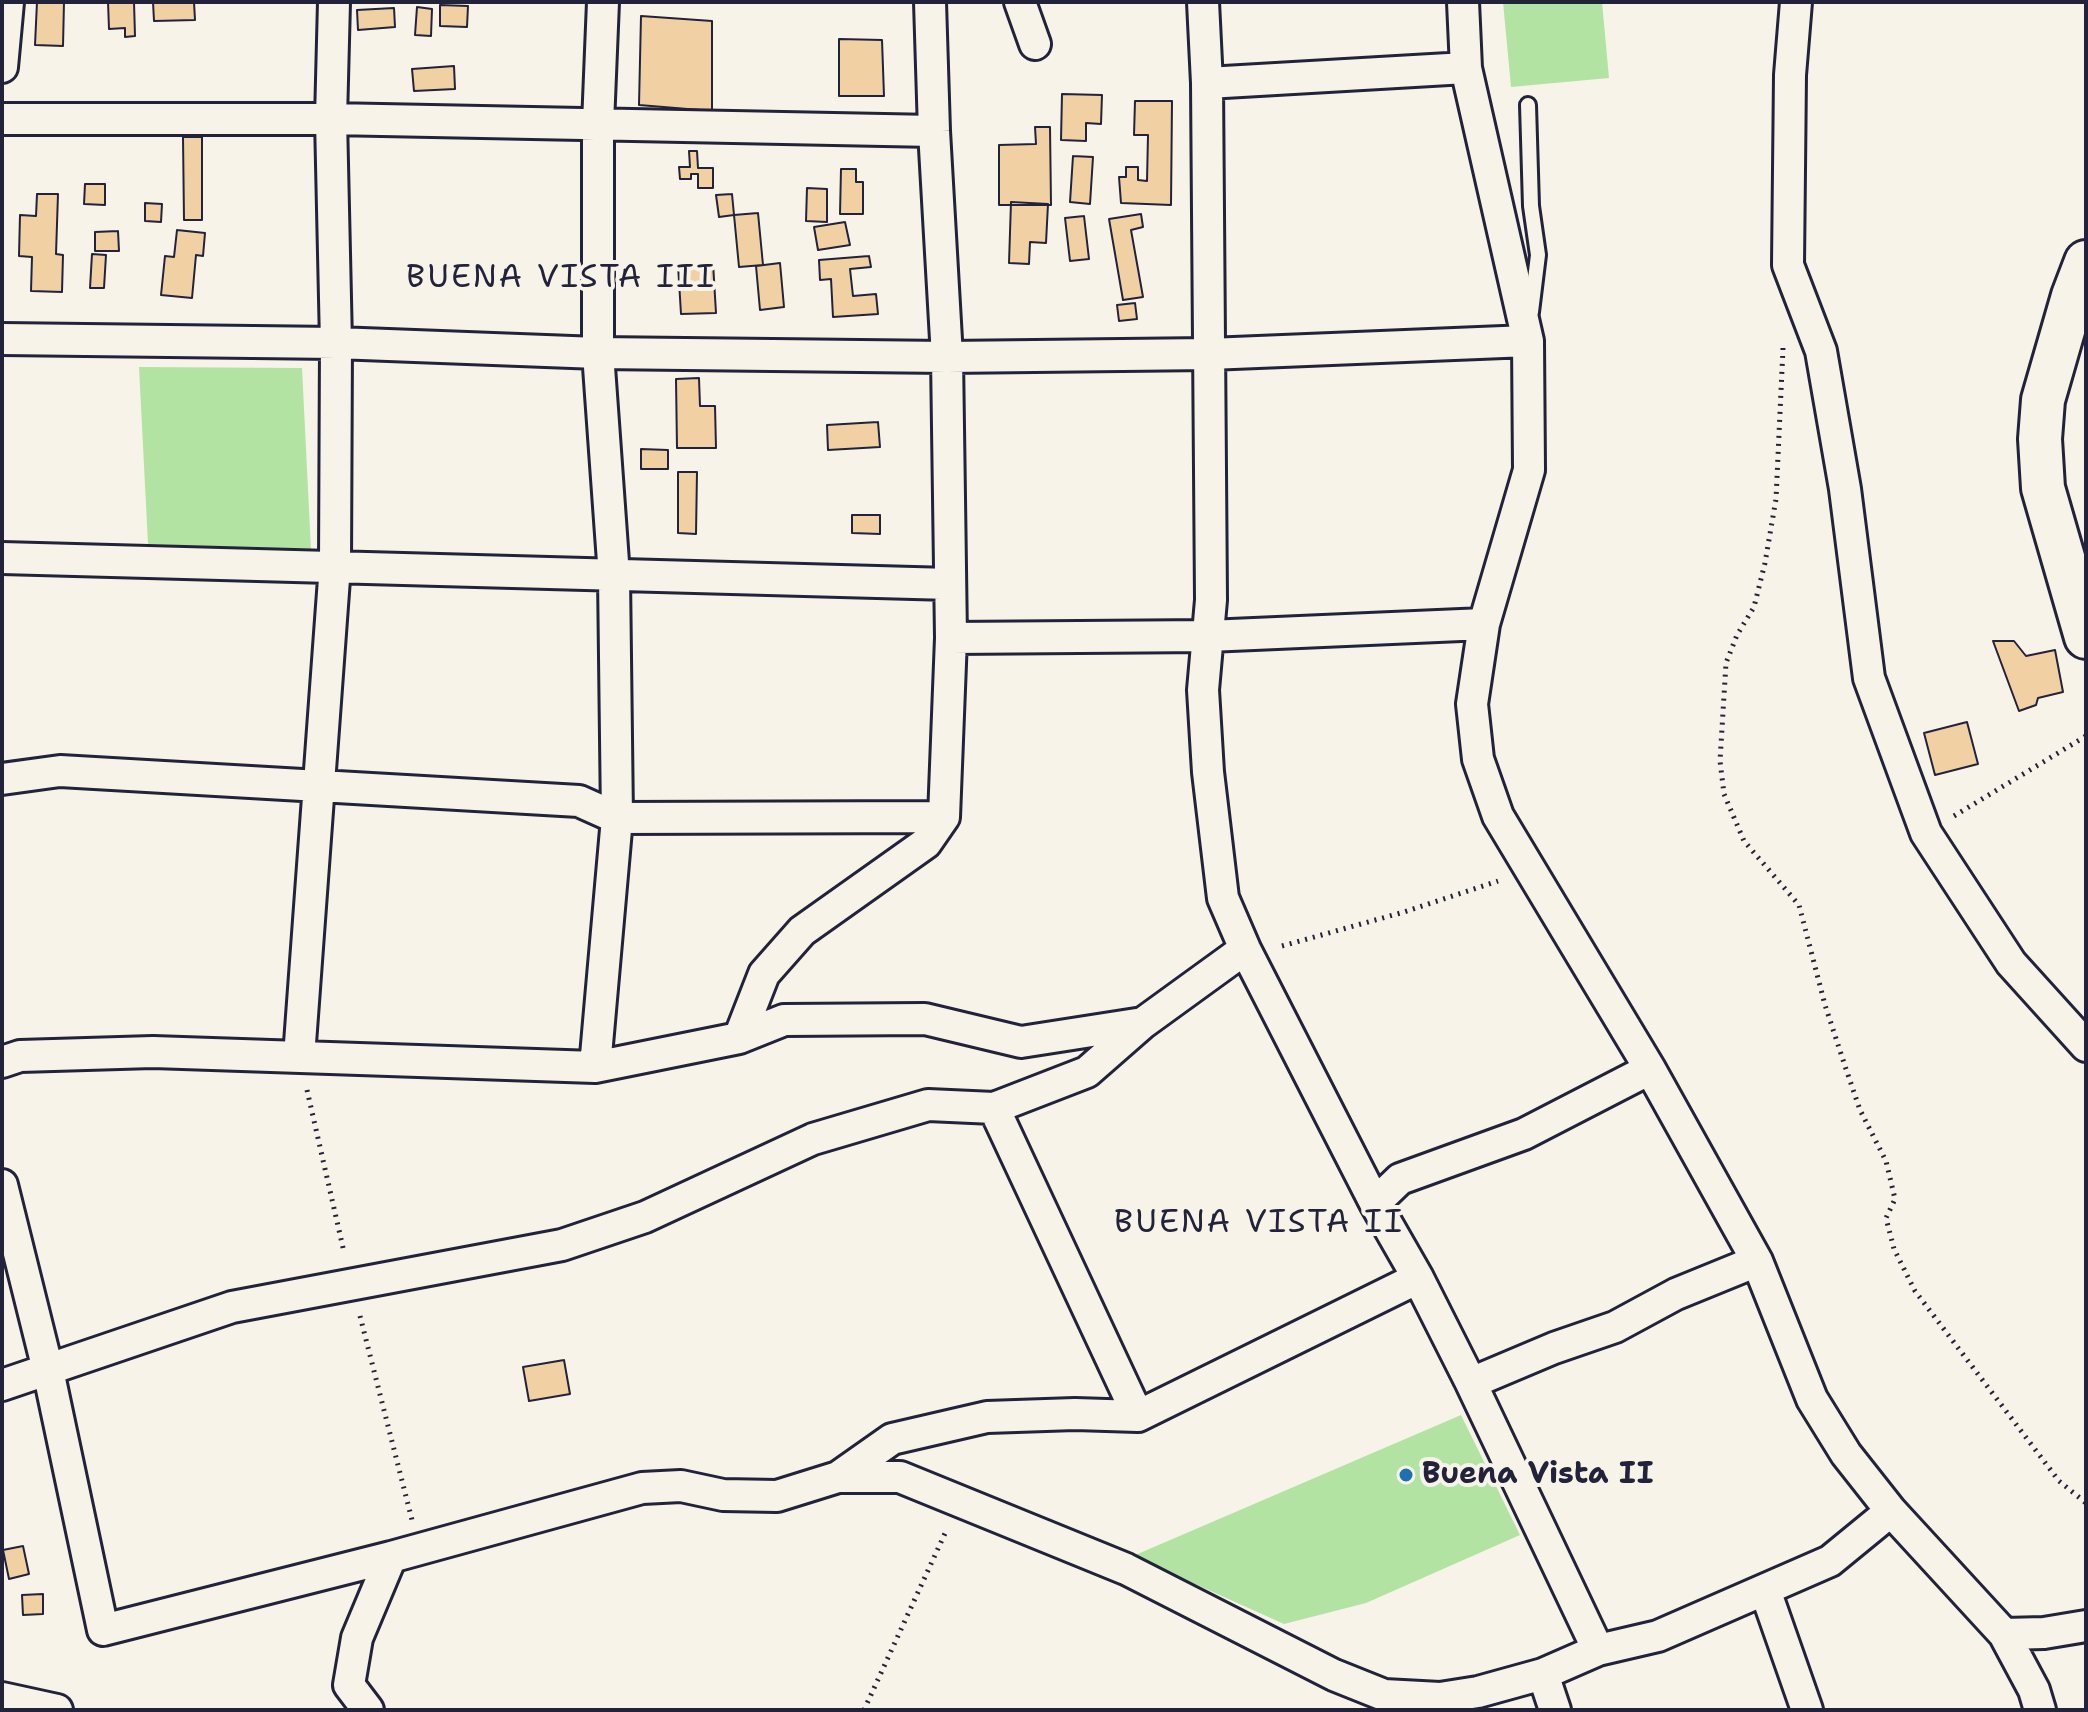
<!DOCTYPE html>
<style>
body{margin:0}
#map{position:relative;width:2088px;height:1712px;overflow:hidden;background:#f7f3e8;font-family:"Shantell Sans",sans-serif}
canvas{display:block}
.frame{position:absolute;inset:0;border:4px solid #22223b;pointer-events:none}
</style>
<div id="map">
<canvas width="2088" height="1712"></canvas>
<div class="frame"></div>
</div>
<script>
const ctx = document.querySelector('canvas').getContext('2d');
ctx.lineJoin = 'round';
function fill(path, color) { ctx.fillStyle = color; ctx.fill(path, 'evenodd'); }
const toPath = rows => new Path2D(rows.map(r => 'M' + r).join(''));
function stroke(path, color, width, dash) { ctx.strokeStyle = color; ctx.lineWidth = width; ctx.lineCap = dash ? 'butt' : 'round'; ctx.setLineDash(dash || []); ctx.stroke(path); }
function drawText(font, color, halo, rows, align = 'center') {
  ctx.font = font + ' "Shantell Sans",sans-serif'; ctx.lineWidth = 8; ctx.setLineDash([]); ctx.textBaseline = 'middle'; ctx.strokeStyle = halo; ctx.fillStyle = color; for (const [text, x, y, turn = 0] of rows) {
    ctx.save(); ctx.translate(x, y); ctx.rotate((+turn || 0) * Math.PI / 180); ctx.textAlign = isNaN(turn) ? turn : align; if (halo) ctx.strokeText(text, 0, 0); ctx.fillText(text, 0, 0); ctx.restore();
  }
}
fill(toPath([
 [1503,2,1602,2,1609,78,1511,87],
 [139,367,302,368,311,550,148,544],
 [1461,1415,1520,1535,1366,1603,1284,1624,1133,1556]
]), '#b2e3a3');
const building = toPath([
 [37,2,64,2,63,46,35,45,37,2],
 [108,2,134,2,135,36,125,37,125,28,109,29,108,2],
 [153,2,194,2,195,20,154,21,153,2],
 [440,5,468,6,467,27,440,26,440,5],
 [417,7,432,9,431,36,415,35,417,7],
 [394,8,395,27,358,30,357,10,394,8],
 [641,16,712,21,712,111,639,105,641,16],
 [839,39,882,40,884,96,839,96,839,39],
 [454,66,455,89,414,91,412,69,454,66],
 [1062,94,1102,95,1101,124,1086,123,1086,141,1061,140,1062,94],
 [1135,101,1172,101,1171,205,1121,203,1119,177,1126,177,1126,167,1138,167,1138,180,1147,181,1148,135,1134,135,1135,101],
 [1035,127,1050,127,1051,205,999,205,999,145,1036,144,1035,127],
 [183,137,202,137,202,220,184,220,183,137],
 [689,151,697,151,698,168,713,168,713,188,698,188,698,174,691,174,691,179,680,179,679,167,690,167,689,151],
 [1073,156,1093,157,1090,204,1070,202,1073,156],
 [841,169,856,169,856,182,863,182,863,214,840,214,841,169],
 [85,184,105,184,105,205,84,204,85,184],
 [807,188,827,189,827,222,806,221,807,188],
 [37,194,58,194,56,254,63,255,62,292,31,291,32,257,19,256,20,215,36,216,37,194],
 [732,194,734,215,719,217,716,195,732,194],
 [1011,202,1048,204,1046,243,1030,242,1029,264,1009,263,1011,202],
 [145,203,162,204,161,222,145,221,145,203],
 [758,213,763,265,739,267,734,215,758,213],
 [1141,214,1143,227,1131,230,1143,297,1123,300,1109,219,1141,214],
 [1084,216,1089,259,1070,261,1065,218,1084,216],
 [845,222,850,245,818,250,814,227,845,222],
 [177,230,205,233,203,256,196,255,192,298,161,295,165,256,174,257,177,230],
 [118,231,119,251,95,251,95,232,118,231],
 [92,254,106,255,104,288,90,288,92,254],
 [869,256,871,267,850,269,853,296,876,294,878,314,833,317,831,279,820,280,819,260,869,256],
 [713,263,716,313,681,314,678,265,713,263],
 [780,263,784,307,760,310,756,266,780,263],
 [1135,303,1137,319,1119,321,1117,305,1135,303],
 [699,378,700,406,715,406,716,448,677,448,676,379,699,378],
 [878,422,880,447,828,450,827,425,878,422],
 [641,449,668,450,668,469,641,469,641,449],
 [678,472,697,472,696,534,678,533,678,472],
 [852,515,880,515,880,534,852,533,852,515],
 [1993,641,2014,641,2026,656,2055,650,2063,692,2038,698,2036,705,2019,711,1993,641],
 [1967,722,1978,764,1935,775,1924,733,1967,722],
 [564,1360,570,1394,529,1401,523,1367,564,1360],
 [23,1546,29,1574,9,1579,3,1550,23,1546],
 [43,1594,43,1614,23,1615,22,1595,43,1594]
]);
fill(building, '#f1d1a3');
stroke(building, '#22223b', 2);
const service = toPath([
 [1528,105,1531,206,1538,255,1531,312]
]);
const minor = toPath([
 [930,2,934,131,947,357,951,638,944,817,926,843,802,931,764,974,739,1038,784,1020,925,1019,1021,1042,1143,1023,1245,949],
 [1020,2,1035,44],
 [1203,2,1207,83,1211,600,1203,690,1208,772,1223,898,1245,949,1375,1203,1418,1278,1471,1383,1598,1650],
 [1463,2,1466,68,1528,341,1529,470,1484,624,1472,704,1478,759,1498,816,1650,1069,1757,1261,1812,1399,1846,1454,1891,1511,2004,1634,2044,1633,2086,1626],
 [1796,2,1790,75,1788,265,1821,351,1845,489,1869,678,1926,833,2011,963,2086,1046],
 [2,67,8,2],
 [1207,83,1466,68],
 [2,119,331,119,934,131],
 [2,339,336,343,598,353,947,357,1209,354,1528,341],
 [2,558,950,584],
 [951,638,1208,636,1484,624],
 [2,779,60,771,579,801,617,818,944,817],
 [299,1057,335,565,336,343,331,119,334,2],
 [2,1062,20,1056,153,1052,595,1067,739,1038],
 [595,1067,617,818,614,576,598,353,598,124,603,2],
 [994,1108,1138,1416],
 [2,1185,48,1370,103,1630,391,1557],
 [1375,1203,1400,1179,1524,1134,1650,1069],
 [1471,1383,1554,1348,1615,1327,1676,1294,1757,1261],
 [2,1385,232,1307,562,1245,645,1217,813,1139,928,1105,994,1108,1087,1072,1143,1023],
 [838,1477,892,1439,987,1417,1075,1414,1138,1416,1418,1278],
 [1765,1590,1807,1710],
 [2004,1634,2034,1690,2040,1710],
 [1543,1674,1555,1710],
 [2,1698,57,1710],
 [368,1710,349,1685,357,1638,391,1557,642,1488,681,1486,723,1495,777,1496,838,1477,900,1477,1126,1569,1334,1675,1384,1695,1440,1698,1478,1692,1543,1674,1598,1650,1658,1636,1830,1561,1891,1511]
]);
const secondary = toPath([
 [2086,262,2073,296,2043,400,2040,439,2043,488,2086,637]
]);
stroke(service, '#22223b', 20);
stroke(minor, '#22223b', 36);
stroke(secondary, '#22223b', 48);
stroke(toPath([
 [1783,348,1776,499,1765,563,1754,607,1737,635,1726,663,1720,761,1724,794,1744,841,1799,905,1825,1005,1845,1066,1860,1110,1886,1161,1895,1199,1886,1218,1894,1249,1915,1291,2059,1481,2086,1503],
 [1954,816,2086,736],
 [1282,946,1404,912,1498,881],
 [307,1090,344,1252],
 [360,1316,412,1520],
 [864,1710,947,1529]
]), '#22223b', 5, [2, 6]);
stroke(service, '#f7f3e8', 14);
stroke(minor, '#f7f3e8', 30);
stroke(secondary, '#f7f3e8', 42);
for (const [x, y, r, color] of [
 [1406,1475,8,"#1f6fb2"]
]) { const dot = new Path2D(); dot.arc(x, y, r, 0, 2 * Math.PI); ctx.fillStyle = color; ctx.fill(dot); stroke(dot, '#f7f3e8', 3); }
drawText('bold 30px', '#22223b', '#f7f3e8', [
 ["Buena Vista II",1422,1475]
], 'left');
ctx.letterSpacing = '2px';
drawText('32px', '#22223b', '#f7f3e8', [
 ["BUENA VISTA III",561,279],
 ["BUENA VISTA II",1259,1224]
]);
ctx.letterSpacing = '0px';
</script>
